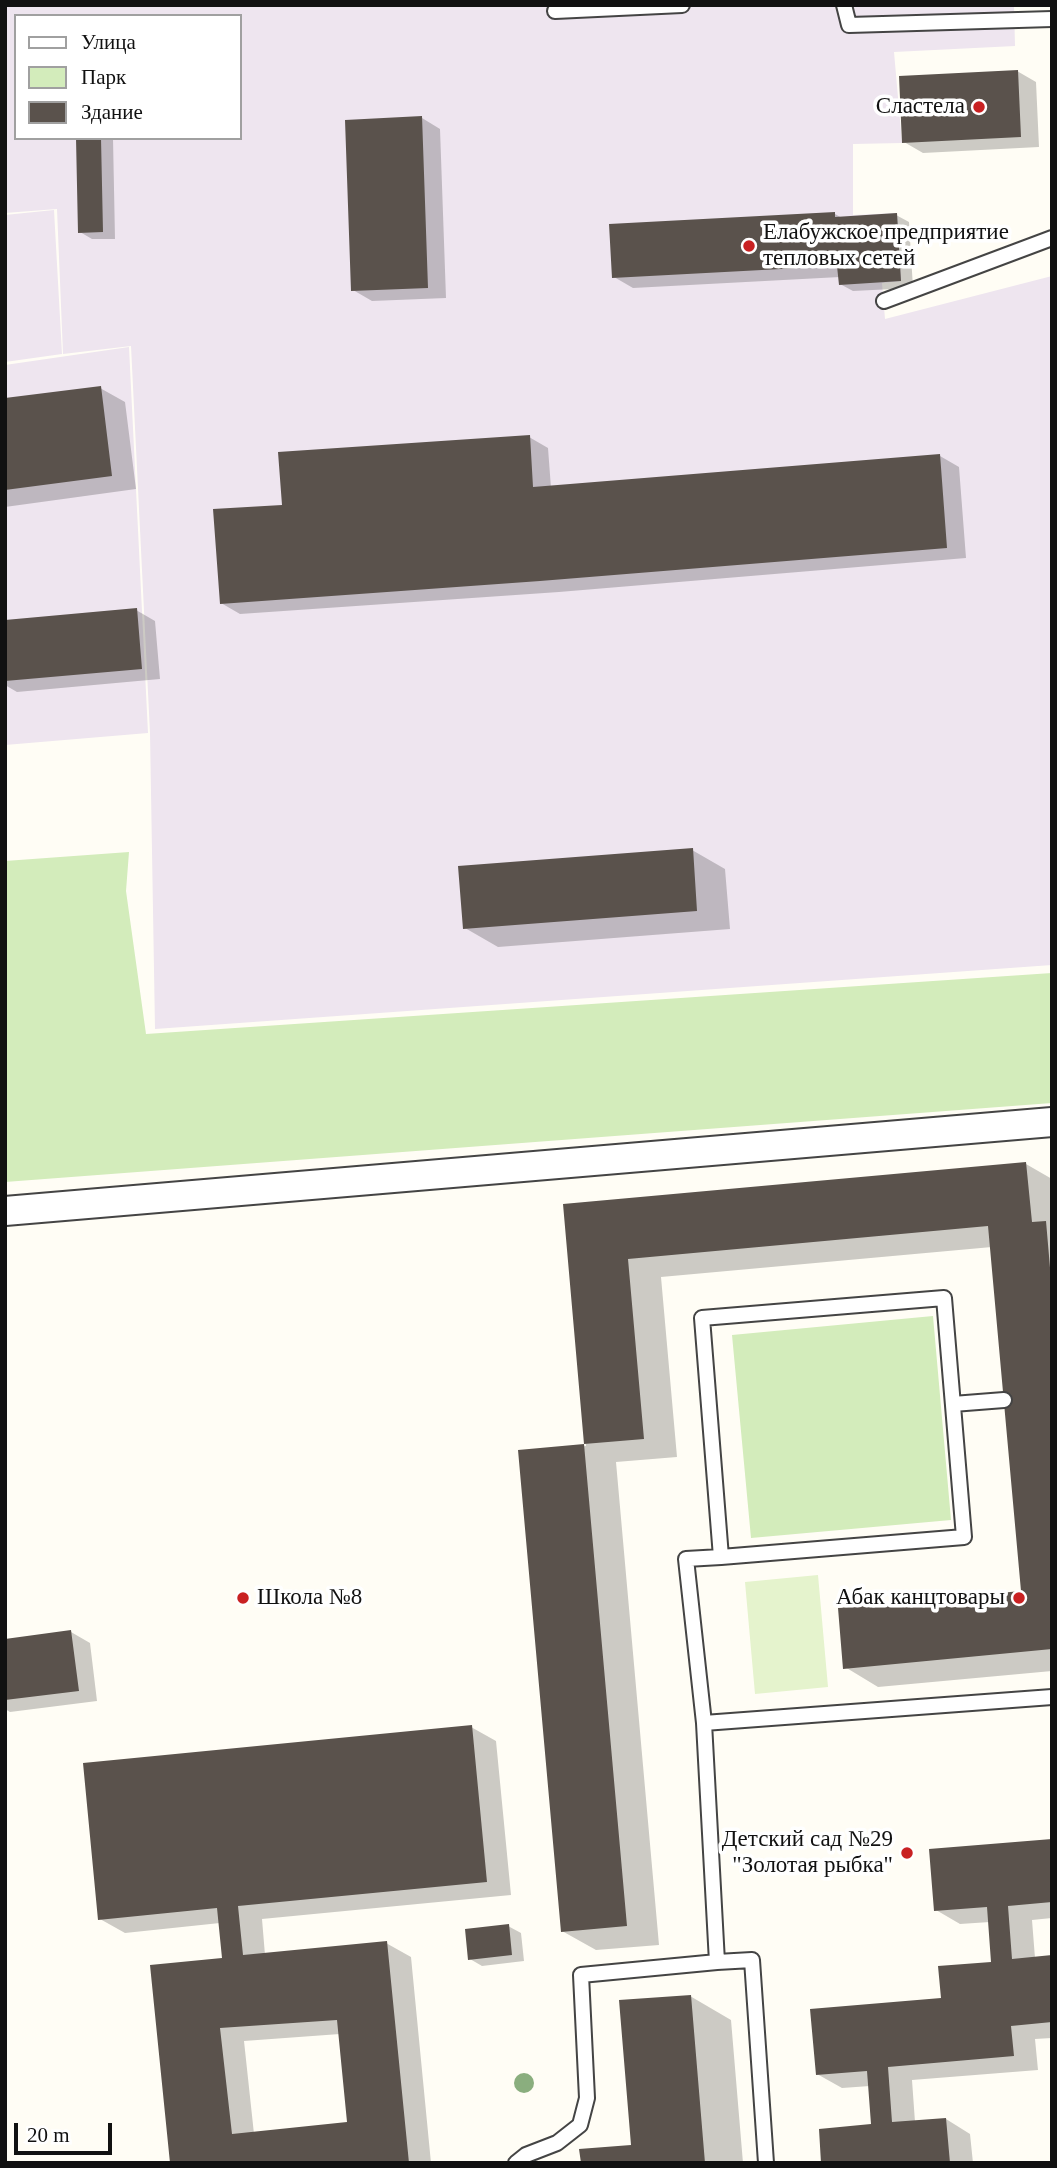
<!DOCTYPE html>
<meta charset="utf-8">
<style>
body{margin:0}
#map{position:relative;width:1057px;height:2168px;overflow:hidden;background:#fffdf5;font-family:"Times New Roman",serif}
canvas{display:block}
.frame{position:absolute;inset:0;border:7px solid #111;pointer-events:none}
.legend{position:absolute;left:14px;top:14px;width:228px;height:126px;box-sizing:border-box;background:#fff;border:2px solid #a0a0a0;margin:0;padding:9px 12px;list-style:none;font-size:21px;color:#111}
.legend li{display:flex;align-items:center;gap:14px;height:35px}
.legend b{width:35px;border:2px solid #a0a0a0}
.scale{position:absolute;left:14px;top:2123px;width:98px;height:32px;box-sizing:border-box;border:4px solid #111;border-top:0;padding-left:9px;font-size:21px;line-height:24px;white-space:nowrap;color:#111;-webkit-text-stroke:5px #fff;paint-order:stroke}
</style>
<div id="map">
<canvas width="1057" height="2168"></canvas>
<div class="frame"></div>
<ul class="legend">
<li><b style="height:9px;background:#fff"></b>Улица</li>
<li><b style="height:19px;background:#d3ecbb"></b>Парк</li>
<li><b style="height:19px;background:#5a524c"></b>Здание</li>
</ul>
<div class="scale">20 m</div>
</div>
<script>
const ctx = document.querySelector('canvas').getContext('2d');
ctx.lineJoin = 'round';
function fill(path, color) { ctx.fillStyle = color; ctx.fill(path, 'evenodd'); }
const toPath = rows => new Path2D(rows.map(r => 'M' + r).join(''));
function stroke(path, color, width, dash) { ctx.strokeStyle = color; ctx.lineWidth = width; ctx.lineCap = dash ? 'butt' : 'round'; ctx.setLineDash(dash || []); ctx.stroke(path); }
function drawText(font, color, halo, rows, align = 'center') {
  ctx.font = font + ' "Times New Roman",serif'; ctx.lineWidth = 7; ctx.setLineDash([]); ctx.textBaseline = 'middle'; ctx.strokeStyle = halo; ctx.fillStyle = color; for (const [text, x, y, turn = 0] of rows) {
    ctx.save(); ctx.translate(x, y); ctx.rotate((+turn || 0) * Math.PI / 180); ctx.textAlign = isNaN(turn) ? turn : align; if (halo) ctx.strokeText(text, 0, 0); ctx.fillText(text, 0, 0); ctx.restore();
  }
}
fill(toPath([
 [5,5,1014,5,1015,46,894,52,902,143,853,144,853,215,897,213,901,281,882,283,885,319,1052,276,1052,965,155,1029,150,733,131,346,63,354,57,209,5,213],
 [16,16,240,16,240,138,16,138],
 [54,210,62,354,5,362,5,215],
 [129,347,148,733,5,745,5,365]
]), '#eee5ef');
fill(toPath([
 [129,852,126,891,146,1034,1052,973,1052,1103,5,1182,5,861],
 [933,1316,951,1520,751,1538,732,1335]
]), '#d3ecbb');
fill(toPath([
 [818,1575,828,1687,755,1694,745,1582]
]), '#e5f3cd');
fill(toPath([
 [1017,71,1036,82,1039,147,923,153,904,142],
 [422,118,440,129,446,298,372,301,353,290],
 [78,138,113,138,115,239,92,239,80,232],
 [835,214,842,218,896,215,909,222,913,288,853,291,840,284,840,277,633,288,614,277],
 [100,388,125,402,136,489,5,507,5,400],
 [529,437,548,448,551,488,940,456,959,467,966,558,559,592,240,614,221,603,284,506],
 [136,610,155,621,160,679,17,692,5,685,5,622],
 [692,850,725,869,730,929,498,947,465,928],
 [1026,1164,1052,1179,1052,1671,878,1687,845,1667,1023,1593,992,1247,661,1277,677,1457,616,1462,659,1945,596,1950,562,1931,520,1452,586,1446,565,1206],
 [71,1632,90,1643,97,1701,10,1712,5,1709,5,1640],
 [471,1727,496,1741,511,1895,262,1919,265,1955,386,1943,411,1957,431,2163,172,2163,224,1959,220,1923,125,1933,100,1919],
 [340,2034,349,2124,254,2134,244,2041],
 [1052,1841,1052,1918,1032,1920,1035,1958,1052,1957,1052,2038,1035,2039,1038,2070,912,2080,915,2122,946,2119,970,2134,973,2163,823,2163,873,2126,870,2086,842,2088,817,2074,943,2000,993,1964,990,1922,960,1924,936,1910],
 [508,1926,521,1933,524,1961,482,1966,470,1959],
 [690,1996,731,2020,743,2163,582,2163,633,2148]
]), '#0003');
fill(toPath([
 [1018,70,1021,137,902,143,899,76],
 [422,116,428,288,351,291,345,120],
 [76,138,101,138,103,232,78,233],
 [835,212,835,217,897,213,901,281,839,285,837,266,612,278,609,224],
 [101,386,112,476,5,490,5,398],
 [530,435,533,487,940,454,947,548,540,581,220,604,213,509,282,505,278,452],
 [137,608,142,669,5,681,5,620],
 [693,848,697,911,463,929,458,866],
 [1026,1162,1032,1222,1046,1221,1052,1291,1052,1649,843,1669,838,1608,1021,1591,988,1226,628,1259,644,1439,584,1444,627,1926,561,1932,518,1450,584,1444,563,1204],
 [71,1630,79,1691,5,1700,5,1639],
 [472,1725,487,1882,238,1906,243,1955,387,1941,409,2163,170,2163,150,1965,222,1958,217,1908,98,1920,83,1763],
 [337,2020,347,2122,232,2134,220,2028],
 [1052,1839,1052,1902,1008,1906,1012,1959,1052,1955,1052,2022,1011,2026,1014,2056,888,2067,892,2122,946,2118,950,2163,821,2163,819,2129,871,2124,867,2071,816,2075,810,2009,941,1998,938,1966,991,1962,987,1907,934,1911,929,1849],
 [509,1924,512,1955,468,1960,465,1929],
 [691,1995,705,2163,581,2163,579,2149,631,2145,619,2000]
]), '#5a524c');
const lane = toPath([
 [844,5,849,25,1052,19],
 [555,11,682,5],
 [884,301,1052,238],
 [953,1404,1004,1400],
 [721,1557,702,1318,944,1298,964,1537,721,1557,686,1559,704,1723,717,1962,752,1960,766,2163],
 [704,1723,1052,1697],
 [516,2163,526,2155,557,2143,580,2125,587,2098,581,1975,717,1962]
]);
const street = toPath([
 [5,1211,1052,1122]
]);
stroke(lane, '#444', 18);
stroke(street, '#444', 32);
stroke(lane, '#fff', 14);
stroke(street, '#fff', 28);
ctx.fillStyle = '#8aae7e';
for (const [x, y] of [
 [524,2083]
]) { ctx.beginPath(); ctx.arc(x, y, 10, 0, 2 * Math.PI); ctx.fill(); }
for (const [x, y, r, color] of [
 [979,107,7,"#c92122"],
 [749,246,7,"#c92122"],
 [243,1598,7,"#c92122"],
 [1019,1598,7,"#c92122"],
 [907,1853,7,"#c92122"]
]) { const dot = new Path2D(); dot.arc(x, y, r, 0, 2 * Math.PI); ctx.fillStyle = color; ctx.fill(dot); stroke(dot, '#fff', 2.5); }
drawText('23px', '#111', '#fff', [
 ["Сластела",965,107],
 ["Елабужское предприятие",763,233,"left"],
 ["тепловых сетей",763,259,"left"],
 ["Школа №8",257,1598,"left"],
 ["Абак канцтовары",1005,1598],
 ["Детский сад №29",893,1840],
 ["\"Золотая рыбка\"",893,1866]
], 'right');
</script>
